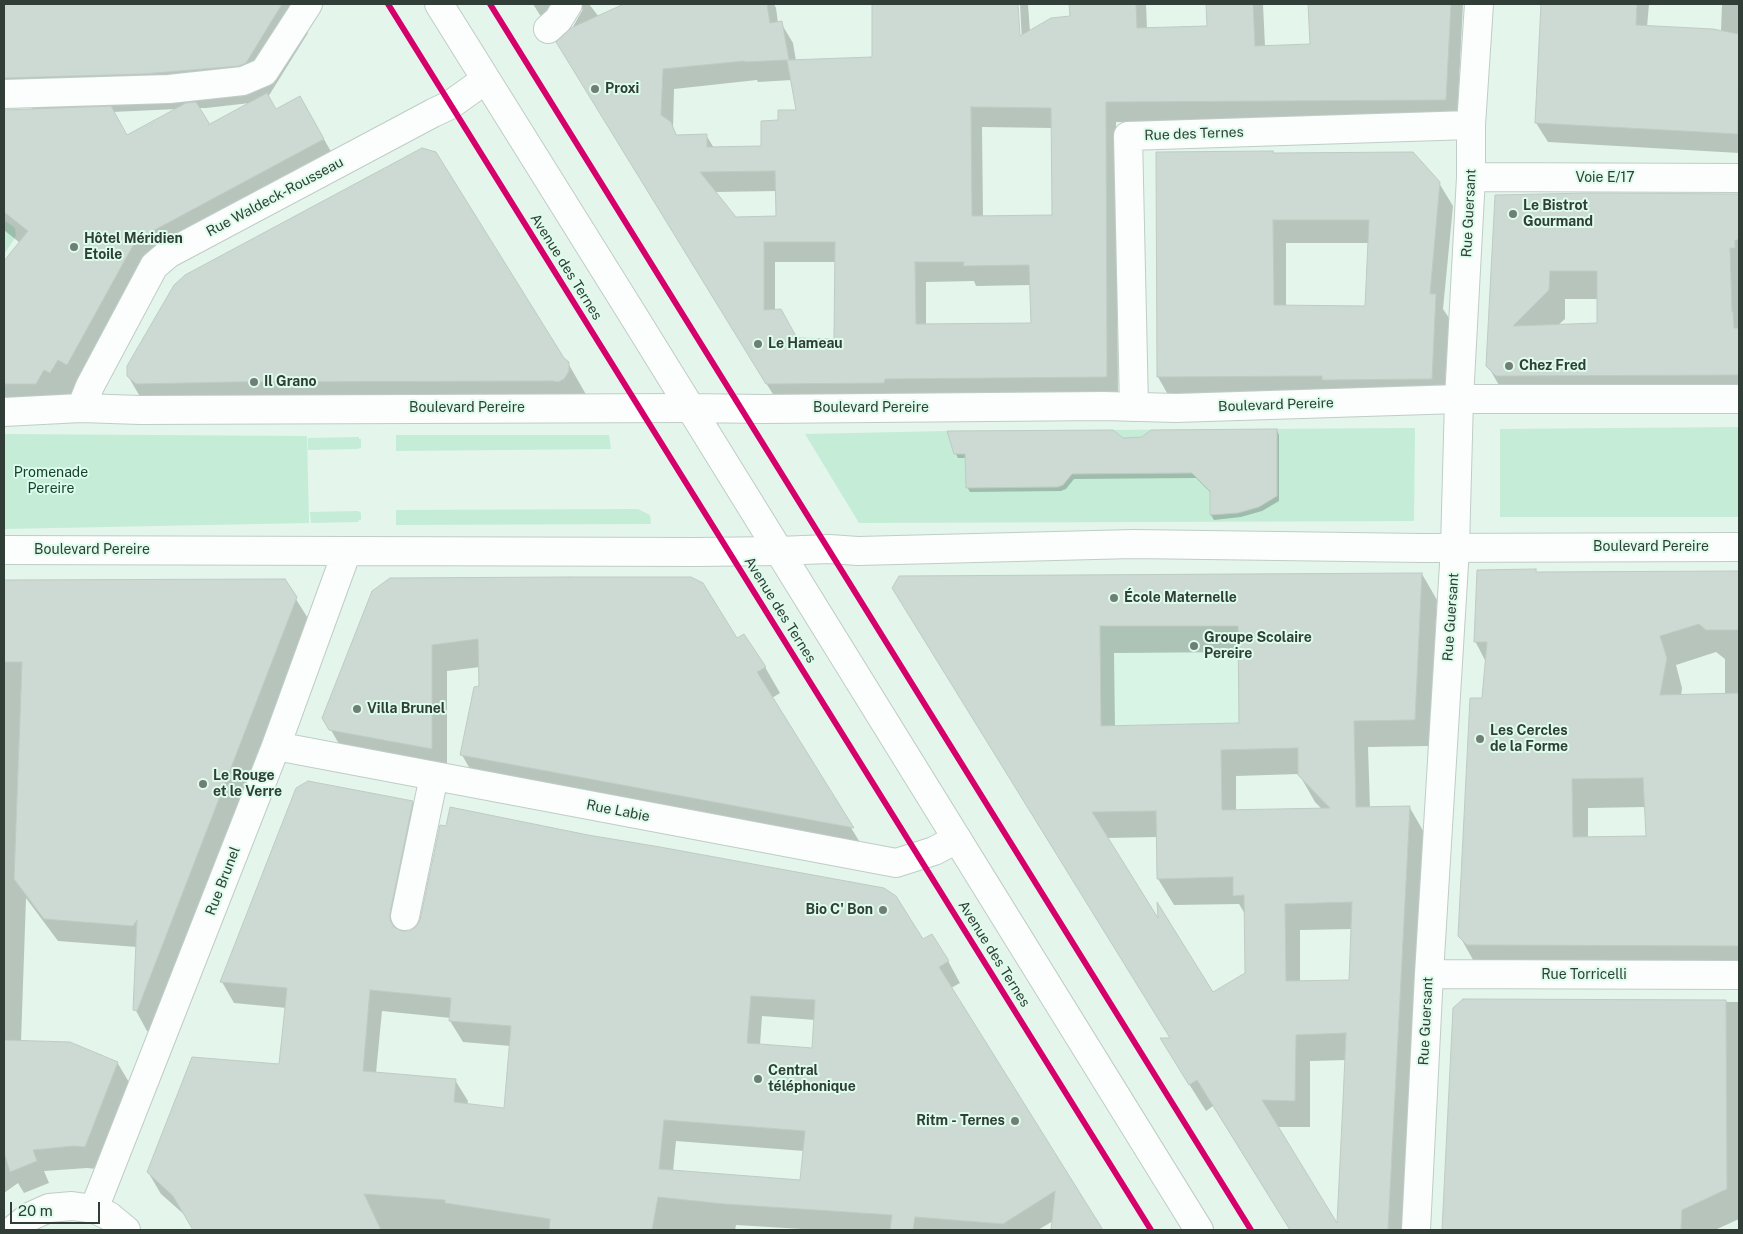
<!DOCTYPE html>
<meta charset="utf-8">
<style>
body{margin:0}
#map{position:relative;width:1743px;height:1234px;overflow:hidden;background:#e4f5ec;font-family:"Public Sans",sans-serif}
canvas{display:block}
.frame{position:absolute;inset:0;border:5px solid #313e37;pointer-events:none}
.scale{position:absolute;left:10px;top:1202px;width:90px;height:22px;box-sizing:border-box;border:2px solid #313e37;border-top:0;padding-left:6px;font-size:15px;line-height:18px;white-space:nowrap;color:#313e37;-webkit-text-stroke:4px #ddfceb;paint-order:stroke}
</style>
<div id="map">
<canvas width="1743" height="1234"></canvas>
<div class="frame"></div>
<div class="scale">20 m</div>
</div>
<script>
const ctx = document.querySelector('canvas').getContext('2d');
ctx.lineJoin = 'round';
function fill(path, color) { ctx.fillStyle = color; ctx.fill(path, 'evenodd'); }
const toPath = rows => new Path2D(rows.map(r => 'M' + r).join(''));
function stroke(path, color, width, dash) { ctx.strokeStyle = color; ctx.lineWidth = width; ctx.lineCap = dash ? 'butt' : 'round'; ctx.setLineDash(dash || []); ctx.stroke(path); }
function drawText(font, color, halo, rows, align = 'center') {
  ctx.font = font + ' "Public Sans",sans-serif'; ctx.lineWidth = 4; ctx.setLineDash([]); ctx.textBaseline = 'middle'; ctx.strokeStyle = halo; ctx.fillStyle = color; for (const [text, x, y, turn = 0] of rows) {
    ctx.save(); ctx.translate(x, y); ctx.rotate((+turn || 0) * Math.PI / 180); ctx.textAlign = isNaN(turn) ? turn : align; if (halo) ctx.strokeText(text, 0, 0); ctx.fillText(text, 0, 0); ctx.restore();
  }
}
fill(toPath([
 [1301,573,1305,722,1086,726,1042,575]
]), '#d7f4e4');
fill(toPath([
 [4,220,15,228,16,235,13,241,4,254],
 [1739,427,1739,517,1500,517,1500,429],
 [1415,428,1414,521,859,523,805,434,945,431],
 [4,434,307,436,309,523,4,529],
 [396,435,609,435,611,449,396,451],
 [359,437,359,439,361,439,361,448,356,449,308,450,308,438],
 [638,509,650,515,651,524,396,525,396,510],
 [358,511,361,513,361,520,359,520,358,522,311,523,310,512]
]), '#c5ecd7');
fill(toPath([
 [4,4,313,4,300,20,308,33,268,97,276,111,321,134,345,176,157,276,65,406,4,420,4,263,20,243,4,230,4,113,37,112,4,87],
 [250,103,209,126,199,108,206,108],
 [177,109,126,136,112,112],
 [533,4,589,4,638,68,633,4,774,4,776,8,778,23,781,23,793,43,796,61,874,59,873,4,1017,4,1019,42,1022,42,1020,4,1028,4,1030,32,1071,17,1071,4,1146,4,1147,29,1208,27,1207,4,1263,4,1265,47,1311,46,1309,4,1463,4,1457,120,1116,122,1118,397,779,404,571,66,570,32,583,9,573,10,552,34],
 [757,80,758,82,792,80,798,111,779,122,762,147,714,148,706,135,677,136,673,128,674,89],
 [982,127,1053,128,1054,216,983,217],
 [777,191,777,218,736,218,715,192],
 [775,262,836,262,836,340,796,339,775,311],
 [974,281,976,286,1031,285,1032,324,926,325,926,282],
 [1542,4,1649,4,1647,27,1721,31,1722,4,1739,4,1739,153,1548,142,1536,123],
 [1157,153,1273,155,1439,183,1453,206,1443,309,1449,318,1444,402,1171,400,1158,377],
 [1286,243,1369,243,1366,307,1286,306],
 [1590,194,1739,195,1739,403,1504,394,1488,366],
 [1565,299,1598,299,1598,325,1557,326,1565,319],
 [563,359,568,363,588,398,149,412,128,376],
 [1277,430,1279,435,1279,501,1262,511,1241,517,1214,520,1211,515,1211,493,1196,478,1074,479,1066,489,1061,491,970,492,967,487,966,458,958,458,956,454,1123,439],
 [1536,573,1739,573,1739,975,1476,965,1459,935,1486,662,1475,641],
 [1716,652,1725,659,1725,695,1681,696,1682,688,1676,665],
 [1646,807,1647,837,1588,838,1588,808],
 [1422,574,1437,600,1429,746,1368,747,1370,808,1410,808,1425,834,1404,1230,1290,1230,1213,1106,1206,1111,1177,1065,1171,1039,909,615],
 [1240,652,1240,724,1115,727,1114,653],
 [1299,774,1315,802,1322,809,1236,811,1236,776],
 [1158,837,1158,879,1174,905,1239,904,1245,914,1246,974,1212,994,1159,922,1106,838],
 [1353,929,1350,981,1300,982,1300,930],
 [1346,1060,1338,1227,1277,1127,1310,1127,1310,1061],
 [284,580,309,620,150,1032,147,1031,135,1009,137,947,58,941,26,898,21,1042,117,1062,130,1084,97,1169,87,1168,44,1171,49,1183,24,1193,18,1183,4,1193,4,582],
 [373,592,736,640,765,667,780,693,772,698,867,854,477,781,462,755,480,687,480,667,447,671,447,775,346,756,324,718],
 [412,802,424,823,402,933,922,941,948,961,960,983,951,988,1101,1230,1052,1230,1053,1221,1038,1230,819,1230,736,1225,735,1230,195,1230,187,1217,161,1194,148,1172,281,1065,287,1008,234,1003,222,982],
 [382,1011,451,1018,450,1021,463,1042,511,1046,505,1109,467,1105,468,1101,455,1080,376,1073],
 [762,1016,815,1020,813,1049,760,1045],
 [676,1141,804,1151,801,1181,673,1171],
 [1464,1000,1739,1002,1739,1219,1715,1230,1444,1230,1455,1009]
]), '#0003');
const building = toPath([
 [4,4,282,4,246,63,239,66,143,74,4,78,4,4],
 [624,4,767,4,770,23,782,21,789,60,872,57,872,4,1018,4,1020,36,1051,18,1070,16,1069,4,1136,4,1137,28,1207,26,1206,4,1253,4,1255,46,1310,44,1308,4,1451,4,1446,100,1106,102,1107,377,885,379,884,383,766,384,556,42,571,28,624,4],
 [787,60,796,110,778,110,778,120,761,121,761,146,707,147,707,134,676,135,671,122,661,115,663,69,744,61,745,62,787,60],
 [971,107,1051,108,1052,215,972,216,971,107],
 [775,171,776,216,736,217,700,172,775,171],
 [764,242,835,242,834,339,797,338,781,309,764,310,764,242],
 [915,262,964,262,963,266,1029,265,1031,323,916,324,915,262],
 [1541,4,1637,4,1636,25,1713,29,1739,34,1738,134,1535,123,1541,4],
 [267,93,276,109,300,96,324,139,136,240,67,365,58,360,50,373,44,370,36,384,4,384,4,261,28,231,4,212,4,110,111,106,127,135,186,103,196,102,209,123,208,125,267,93],
 [422,148,436,152,564,358,569,362,569,371,564,379,558,382,553,381,235,382,136,384,127,376,127,366,174,285,185,275,422,148],
 [1273,151,1273,153,1413,152,1440,182,1430,294,1436,294,1432,379,1322,380,1322,376,1157,377,1156,152,1273,151],
 [1273,220,1369,220,1365,306,1274,305,1273,220],
 [1590,193,1739,194,1739,240,1735,240,1735,248,1730,248,1732,312,1733,311,1734,328,1739,328,1739,375,1496,376,1486,366,1495,195,1590,193],
 [1550,271,1597,271,1597,323,1513,326,1549,290,1550,271],
 [1277,429,1277,496,1259,507,1238,513,1210,515,1210,491,1192,473,1072,474,1063,485,1058,487,966,488,965,454,954,454,947,431,1113,430,1123,438,1142,437,1151,430,1277,429],
 [1536,569,1536,572,1739,571,1739,630,1706,630,1699,624,1660,636,1667,658,1660,695,1739,693,1739,946,1467,945,1458,936,1470,698,1482,698,1487,642,1474,642,1477,570,1536,569],
 [1643,778,1646,836,1573,837,1572,779,1643,778],
 [1422,573,1415,720,1354,721,1356,807,1410,806,1388,1230,1290,1230,1197,1080,1189,1085,1160,1038,1170,1038,892,588,899,576,1422,573],
 [1100,626,1238,626,1239,723,1101,726,1100,626],
 [1298,748,1298,775,1330,808,1222,810,1221,750,1298,748],
 [1156,811,1157,879,1233,877,1233,896,1244,895,1245,973,1213,992,1157,902,1158,918,1092,812,1156,811],
 [1352,902,1349,980,1286,981,1285,904,1352,902],
 [1346,1033,1343,1101,1337,1223,1262,1100,1295,1101,1296,1035,1346,1033],
 [570,577,691,577,703,583,737,638,744,634,766,667,757,672,854,828,460,755,474,687,479,686,478,639,432,645,432,749,329,730,322,718,372,591,390,578,570,577],
 [285,579,297,597,137,1011,133,1010,137,920,133,926,44,919,14,879,22,662,4,662,4,580,285,579],
 [308,781,413,801,390,913,390,920,394,927,402,931,410,931,416,927,420,920,440,825,446,826,450,807,588,835,660,847,884,888,896,896,923,939,932,934,949,961,939,967,1103,1230,1051,1230,1055,1191,1003,1224,915,1217,913,1230,890,1230,892,1215,724,1204,658,1197,652,1230,549,1230,550,1219,445,1203,445,1200,364,1194,381,1230,193,1230,173,1196,147,1172,192,1057,279,1064,287,988,220,982,296,788,308,781],
 [370,990,451,998,449,1021,511,1026,504,1108,454,1102,456,1079,363,1071,370,990],
 [751,996,815,1000,812,1048,747,1043,751,996],
 [664,1120,805,1131,800,1180,659,1169,664,1120],
 [1463,999,1726,1000,1727,1189,1682,1210,1681,1230,1442,1230,1453,1008,1463,999],
 [4,1040,70,1042,118,1062,85,1147,74,1146,33,1150,37,1161,10,1172,4,1152,4,1040]
]);
fill(building, '#cddad3');
stroke(building, '#becbc4', 1);
const minor = toPath([
 [548,29,558,20,568,4],
 [4,94,169,89,243,81,264,72,308,4],
 [1471,177,1739,178],
 [1134,407,1128,136,1471,125],
 [81,408,90,386,154,266,168,254,433,113,450,105,485,80],
 [4,412,81,408,140,410,690,408],
 [4,550,697,552,778,551],
 [276,746,896,863,934,851,957,839],
 [405,916,434,776],
 [1429,974,1739,975],
 [94,1209,276,746,347,551],
 [13,1230,29,1217,49,1208,72,1206,94,1209,109,1216,126,1230],
 [1416,1230,1429,974,1455,548,1459,399,1471,177,1471,125,1479,4]
]);
const major = toPath([
 [439,4,628,307,1199,1230],
 [690,408,762,409,1104,406,1176,408,1459,399,1739,399],
 [778,551,829,549,858,551,1134,544,1422,548,1739,547]
]);
stroke(minor, '#bfcdc6', 30);
stroke(major, '#bfcdc6', 30);
stroke(minor, '#fbfefc', 28);
stroke(major, '#fbfefc', 28);
stroke(toPath([
 [388,4,1151,1230],
 [490,4,1251,1230]
]), '#d6006c', 6);
for (const [x, y, r, color] of [
 [595,89,5,"#707e76"],
 [1513,214,5,"#707e76"],
 [74,247,5,"#707e76"],
 [758,344,5,"#707e76"],
 [1509,366,5,"#707e76"],
 [254,382,5,"#707e76"],
 [1114,598,5,"#707e76"],
 [1194,646,5,"#707e76"],
 [357,709,5,"#707e76"],
 [1480,739,5,"#707e76"],
 [203,784,5,"#707e76"],
 [883,910,5,"#707e76"],
 [758,1079,5,"#707e76"],
 [1015,1121,5,"#707e76"]
]) { const dot = new Path2D(); dot.arc(x, y, r, 0, 2 * Math.PI); ctx.fillStyle = color; ctx.fill(dot); stroke(dot, '#ddfceb', 2); }
drawText('bold 14px', '#313e37', '#ddfceb', [
 ["Proxi",605,89],
 ["Le Bistrot",1523,206],
 ["Gourmand",1523,222],
 ["Hôtel Méridien",84,239],
 ["Etoile",84,255],
 ["Le Hameau",768,344],
 ["Chez Fred",1519,366],
 ["Il Grano",264,382],
 ["École Maternelle",1124,598],
 ["Groupe Scolaire",1204,638],
 ["Pereire",1204,654],
 ["Villa Brunel",367,709],
 ["Les Cercles",1490,731],
 ["de la Forme",1490,747],
 ["Le Rouge",213,776],
 ["et le Verre",213,792],
 ["Bio C' Bon",873,910,"right"],
 ["Central",768,1071],
 ["téléphonique",768,1087],
 ["Ritm - Ternes",1005,1121,"right"]
], 'left');
drawText('14px', '#313e37', '#ddfceb', [
 ["Rue des Ternes",1194,134,-2],
 ["Voie E/17",1605,178],
 ["Rue Waldeck-Rousseau",275,197,-28],
 ["Rue Guersant",1469,213,-87],
 ["Avenue des Ternes",566,267,58],
 ["Boulevard Pereire",1276,405,-2],
 ["Boulevard Pereire",467,408],
 ["Boulevard Pereire",871,408],
 ["Boulevard Pereire",1651,547],
 ["Boulevard Pereire",92,550],
 ["Avenue des Ternes",780,610,58],
 ["Rue Guersant",1451,617,-86],
 ["Rue Labie",618,811,11],
 ["Rue Brunel",223,881,-69],
 ["Avenue des Ternes",994,954,58],
 ["Rue Torricelli",1584,975],
 ["Rue Guersant",1426,1021,-87]
]);
drawText('14px', '#14432f', '#ddfceb', [
 ["Promenade",51,473],
 ["Pereire",51,489]
]);
</script>
